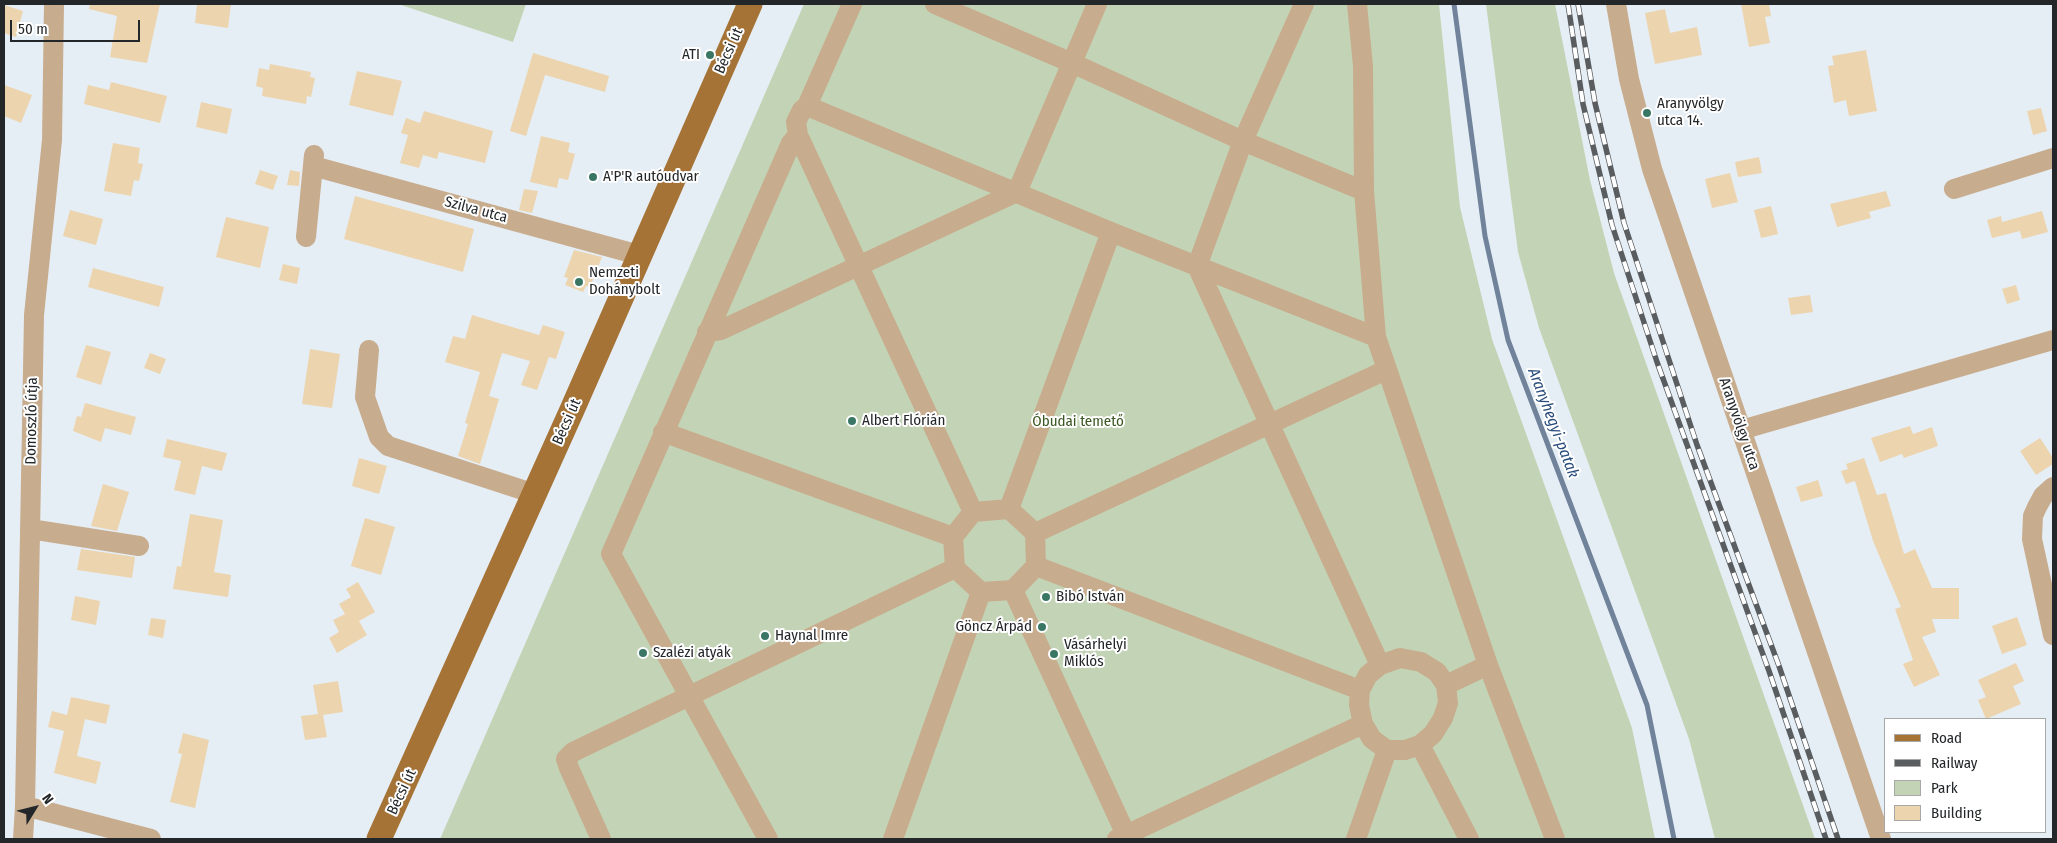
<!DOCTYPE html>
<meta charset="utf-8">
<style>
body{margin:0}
#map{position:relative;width:2057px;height:843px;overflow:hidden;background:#e6eef5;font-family:"Fira Sans Condensed",sans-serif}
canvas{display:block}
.frame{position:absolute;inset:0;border:5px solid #242729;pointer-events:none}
.legend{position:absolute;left:1884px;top:718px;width:162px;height:115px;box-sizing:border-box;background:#fff;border:1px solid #a7a9a9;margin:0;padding:6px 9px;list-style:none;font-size:15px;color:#242729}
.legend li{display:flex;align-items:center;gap:10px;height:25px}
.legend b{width:25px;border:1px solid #a7a9a9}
.north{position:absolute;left:10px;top:783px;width:50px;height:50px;-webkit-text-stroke:4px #fff;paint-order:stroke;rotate:54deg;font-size:14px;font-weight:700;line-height:20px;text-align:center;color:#242729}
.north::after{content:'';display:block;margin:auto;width:18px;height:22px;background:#242729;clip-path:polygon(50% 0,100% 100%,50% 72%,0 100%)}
.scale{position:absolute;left:10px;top:20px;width:130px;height:22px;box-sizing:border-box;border:2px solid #242729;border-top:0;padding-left:6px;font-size:15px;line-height:18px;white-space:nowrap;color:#242729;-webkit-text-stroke:4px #fff;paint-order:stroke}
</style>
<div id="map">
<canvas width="2057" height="843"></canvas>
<div class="frame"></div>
<ul class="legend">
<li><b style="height:6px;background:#a67337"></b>Road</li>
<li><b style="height:6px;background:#595d60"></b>Railway</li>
<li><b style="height:14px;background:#c3d4b6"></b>Park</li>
<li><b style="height:14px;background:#ecd4ae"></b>Building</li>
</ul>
<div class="north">N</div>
<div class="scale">50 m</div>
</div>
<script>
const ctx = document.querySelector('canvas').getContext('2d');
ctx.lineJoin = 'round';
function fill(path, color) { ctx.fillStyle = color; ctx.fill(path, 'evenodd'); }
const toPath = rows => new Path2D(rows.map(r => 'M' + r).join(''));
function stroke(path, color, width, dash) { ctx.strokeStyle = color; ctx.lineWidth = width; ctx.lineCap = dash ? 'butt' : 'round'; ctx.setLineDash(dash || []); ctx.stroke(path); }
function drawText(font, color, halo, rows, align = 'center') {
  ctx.font = font + ' "Fira Sans Condensed",sans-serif'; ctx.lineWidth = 4; ctx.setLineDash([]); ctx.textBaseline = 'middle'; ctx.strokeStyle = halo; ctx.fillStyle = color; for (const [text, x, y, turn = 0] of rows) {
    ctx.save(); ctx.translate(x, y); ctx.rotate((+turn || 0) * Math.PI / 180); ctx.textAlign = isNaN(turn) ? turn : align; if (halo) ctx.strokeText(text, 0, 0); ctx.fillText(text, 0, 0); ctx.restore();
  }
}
fill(toPath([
 [398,4,526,4,513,42],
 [804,4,1439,4,1460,207,1492,339,1632,728,1655,839,440,839],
 [1486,4,1555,4,1590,180,1614,273,1815,839,1715,839,1689,739,1539,328,1518,252]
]), '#c3d4b6');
stroke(toPath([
 [1454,4,1485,236,1508,340,1647,705,1674,839]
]), '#70839b', 5);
fill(toPath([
 [90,4,160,4,147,63,110,57,117,16,89,9],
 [197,4,231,4,228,28,195,23],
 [1741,4,1769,4,1771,16,1765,17,1770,43,1749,47],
 [4,5,23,11,16,37,4,33],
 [1665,9,1670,33,1697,27,1702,55,1655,64,1645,13],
 [1866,50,1877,111,1849,116,1846,100,1834,103,1828,66,1834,65,1832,56],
 [533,53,609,76,605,92,545,75,526,136,510,131],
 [270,64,311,72,310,77,315,78,311,97,307,96,306,104,262,96,263,88,256,86,259,68,269,70],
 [357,71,402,81,393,116,349,105],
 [111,82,167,96,160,123,84,104,88,85,109,90],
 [4,85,32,95,21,123,4,116],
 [201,102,232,109,227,134,196,127],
 [2041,108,2047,131,2033,135,2027,111],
 [424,111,493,131,485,163,439,152,437,159,423,155,419,168,400,163,408,135,401,133,406,118,420,123],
 [541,136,570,143,568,152,575,154,568,180,559,178,557,188,530,182],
 [113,143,140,148,138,163,143,164,139,181,134,180,131,196,104,191],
 [1759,157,1762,173,1738,177,1735,162],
 [260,170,278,176,273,190,255,184],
 [290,170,300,172,299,186,287,185],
 [1730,173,1738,202,1712,208,1705,179],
 [524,189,538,191,532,213,519,210],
 [1886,191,1891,206,1869,212,1871,218,1837,227,1830,204],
 [355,196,474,229,463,272,344,239],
 [1771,206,1778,234,1761,238,1754,210],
 [70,210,103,219,96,245,63,236],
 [2042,211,2048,232,2022,239,2020,231,1992,238,1987,220,2001,216,2002,222],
 [226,217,269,227,260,268,216,257],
 [574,250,602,257,590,287,586,286,583,292,565,285,568,278,564,277],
 [283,264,300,268,297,284,279,280],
 [93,268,164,287,159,307,88,287],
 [2016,285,2020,300,2007,304,2002,289],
 [1810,295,1813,312,1791,315,1788,298],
 [472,315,539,335,543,325,565,332,556,359,549,357,537,390,521,385,530,361,502,353,489,396,499,399,480,464,458,456,468,424,465,423,480,372,445,362,453,336,465,339],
 [86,345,111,352,101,385,76,377],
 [310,349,340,354,332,408,302,404],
 [150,353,166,359,160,374,144,368],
 [85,403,136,417,131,435,105,428,101,442,73,431,77,416,81,417],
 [1910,426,1913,434,1932,427,1938,446,1904,458,1902,454,1880,462,1871,438],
 [2040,438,2053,458,2053,464,2036,475,2020,451],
 [167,439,227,453,222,471,202,466,195,495,174,490,181,461,163,457],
 [359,458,387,466,379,494,352,486],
 [1864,458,1877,495,1886,493,1904,554,1915,549,1932,588,1959,588,1959,619,1932,619,1936,632,1922,637,1940,675,1914,687,1903,664,1913,660,1895,609,1901,607,1873,541,1855,481,1846,484,1841,471,1848,469,1846,464],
 [1818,480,1823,496,1801,502,1796,487],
 [103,484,129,492,117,531,91,526],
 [190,514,223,520,214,572,231,575,228,597,173,589,177,566,181,567],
 [365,518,395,527,381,575,351,566],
 [81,549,135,557,132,578,77,570],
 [358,582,375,612,359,621,367,635,337,653,329,638,339,632,333,620,345,614,339,604,351,597,346,589],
 [75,596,100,601,96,625,71,620],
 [2017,617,2027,645,2002,654,1992,626],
 [151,618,166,620,163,638,148,635],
 [2016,663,2024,681,2013,686,2021,704,1986,719,1978,700,1986,697,1978,680],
 [338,681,343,712,323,715,327,737,305,740,301,716,318,714,313,685],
 [71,697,110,705,106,724,85,719,77,756,101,762,96,784,54,773,64,731,48,727,52,711,67,715],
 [183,733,209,740,195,808,170,802,182,754,178,753]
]), '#ecd4ae');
stroke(toPath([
 [935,4,1072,63,1243,141,1364,191],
 [1304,4,1243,141,1197,266,1380,665],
 [1357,4,1363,66,1364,191,1376,337,1488,665,1555,839],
 [1616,4,1629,79,1652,169,1881,839],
 [807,106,1111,232,1376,337],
 [798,135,973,512],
 [313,166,639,255],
 [1954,189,2053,158],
 [306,237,314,155],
 [707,332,721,330,1017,192,1097,4],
 [369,350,365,397,379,437,388,446,535,494],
 [1741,430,2053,340],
 [663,432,953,537],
 [2053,487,2043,496,2037,507,2033,516,2032,539,2053,635],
 [1009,509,1111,232],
 [1009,509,1035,533,1036,566,1013,590,981,592,955,568,953,537,973,512,1009,509],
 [30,529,139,546],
 [1035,533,1386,370],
 [1036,566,1360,690],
 [1013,590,1128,839],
 [1400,658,1421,662,1437,672,1446,685,1448,703,1443,718,1433,734,1420,745,1405,750,1387,750,1372,739,1363,724,1359,705,1360,690,1368,675,1380,665,1400,658],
 [1446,685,1488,665],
 [1420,745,1469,839],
 [25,806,151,839],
 [23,839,25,806,34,315,52,140,54,4],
 [601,839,569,768,566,759,573,752,955,568],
 [768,839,611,554,791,143,798,135,796,122,802,110,807,106,852,4],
 [893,839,981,592],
 [1117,839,1363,724],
 [1356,839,1387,750]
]), '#c8ac8e', 20);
stroke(toPath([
 [379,839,572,410,750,4]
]), '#a67337', 25);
const rail = toPath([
 [1568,4,1583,104,1612,225,1657,362,1769,671,1826,839],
 [1578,4,1595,103,1624,223,1697,445,1779,666,1838,839]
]);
stroke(rail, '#595d60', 5.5);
stroke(rail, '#fff', 4, [11]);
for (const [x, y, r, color] of [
 [710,55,5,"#397764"],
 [1647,113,5,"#397764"],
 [593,177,5,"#397764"],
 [579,282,5,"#397764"],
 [852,421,5,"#397764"],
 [1046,597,5,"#397764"],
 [1042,627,5,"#397764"],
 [765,636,5,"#397764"],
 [643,653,5,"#397764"],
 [1054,654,5,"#397764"]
]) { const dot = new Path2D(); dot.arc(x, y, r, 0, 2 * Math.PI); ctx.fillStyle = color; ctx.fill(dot); stroke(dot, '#fff', 2); }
drawText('15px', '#242729', '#fff', [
 ["Bécsi út",729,51,-66],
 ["Szilva utca",476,210,15],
 ["Domoszló útja",32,421,-89],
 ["Bécsi út",567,422,-66],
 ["Aranyvölgy utca",1739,424,71],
 ["Bécsi út",402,792,-65]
]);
drawText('15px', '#242729', '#fff', [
 ["ATI",700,55,"right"],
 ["Aranyvölgy",1657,104],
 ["utca 14.",1657,121],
 ["A'P'R autóudvar",603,177],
 ["Nemzeti",589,273],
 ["Dohánybolt",589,290],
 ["Albert Flórián",862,421],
 ["Bibó István",1056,597],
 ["Göncz Árpád",1032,627,"right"],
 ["Haynal Imre",775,636],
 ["Vásárhelyi",1064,645],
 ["Miklós",1064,662],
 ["Szalézi atyák",653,653]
], 'left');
drawText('15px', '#3b5721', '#fff', [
 ["Óbudai temető",1078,422]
]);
drawText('italic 16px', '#2a4d7b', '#fff', [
 ["Aranyhegyi-patak",1553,423,69]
]);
</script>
